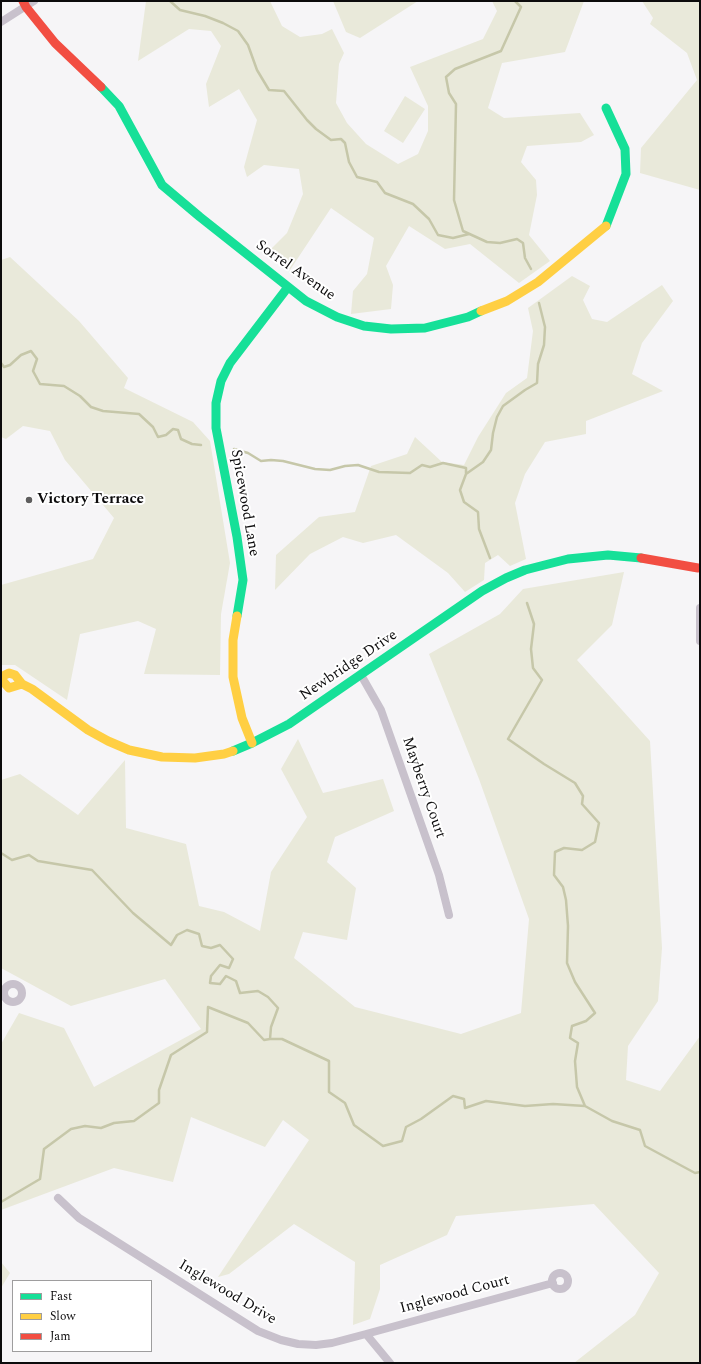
<!DOCTYPE html>
<style>
body{margin:0}
#map{position:relative;width:701px;height:1364px;overflow:hidden;background:#f6f5f7;font-family:Spectral,serif}
canvas{display:block}
.frame{position:absolute;inset:0;border:2px solid #0c0b0c;pointer-events:none}
.legend{position:absolute;left:12px;top:1280px;width:140px;height:72px;box-sizing:border-box;background:#fff;border:1px solid #9e9d9e;margin:0;padding:5px 7px;list-style:none;font-size:12px;color:#0c0b0c}
.legend li{display:flex;align-items:center;gap:8px;height:20px}
.legend b{width:20px;border:1px solid #9e9d9e}
</style>
<div id="map">
<canvas width="701" height="1364"></canvas>
<div class="frame"></div>
<ul class="legend">
<li><b style="height:5px;background:#16e098"></b>Fast</li>
<li><b style="height:5px;background:#ffcf43"></b>Slow</li>
<li><b style="height:5px;background:#f24e42"></b>Jam</li>
</ul>
</div>
<script>
const ctx = document.querySelector('canvas').getContext('2d');
ctx.lineJoin = 'round';
function fill(path, color) { ctx.fillStyle = color; ctx.fill(path, 'evenodd'); }
const toPath = rows => new Path2D(rows.map(r => 'M' + r).join(''));
function stroke(path, color, width, dash) { ctx.strokeStyle = color; ctx.lineWidth = width; ctx.lineCap = dash ? 'butt' : 'round'; ctx.setLineDash(dash || []); ctx.stroke(path); }
function drawText(font, color, halo, rows, align = 'center') {
  ctx.font = font + ' Spectral,serif'; ctx.lineWidth = 4; ctx.setLineDash([]); ctx.textBaseline = 'middle'; ctx.strokeStyle = halo; ctx.fillStyle = color; for (const [text, x, y, turn = 0] of rows) {
    ctx.save(); ctx.translate(x, y); ctx.rotate((+turn || 0) * Math.PI / 180); ctx.textAlign = isNaN(turn) ? turn : align; if (halo) ctx.strokeText(text, 0, 0); ctx.fillText(text, 0, 0); ctx.restore();
  }
}
fill(toPath([
 [146,1,270,1,282,26,300,37,322,34,332,29,344,53,339,64,336,103,347,123,366,144,398,164,418,154,428,131,428,106,410,67,483,39,497,11,492,1,584,1,565,52,502,63,488,108,504,118,580,113,594,135,581,142,527,146,521,162,536,180,537,195,529,235,550,261,519,283,470,244,445,249,409,226,386,266,393,285,391,309,351,314,353,291,367,274,374,238,331,208,290,270,269,251,287,233,303,194,299,169,264,165,247,177,244,167,257,120,239,89,209,107,206,84,221,46,211,31,189,29,138,61],
 [333,1,418,1,360,38,346,32],
 [642,1,700,1,700,190,640,173,641,148,697,80,687,53,650,24,653,18],
 [405,96,425,109,403,143,384,131],
 [10,257,79,321,128,378,124,388,193,422,210,441,230,563,221,614,220,675,144,674,156,629,138,621,80,634,67,700,15,665,1,665,1,585,93,559,114,518,65,460,50,431,23,426,6,439,1,437,1,260],
 [572,276,590,286,583,300,592,319,607,322,662,285,673,301,642,343,632,374,663,391,586,421,586,434,545,442,525,474,515,503,526,559,510,566,498,555,485,563,484,580,465,592,448,573,396,535,363,543,343,537,310,554,275,590,276,555,319,517,355,512,371,466,407,454,415,437,442,462,464,465,478,437,506,393,527,378,533,331,528,308],
 [624,572,612,625,577,660,650,741,662,948,658,1001,628,1046,626,1080,660,1091,700,1036,700,1363,574,1363,635,1315,659,1273,594,1204,456,1216,447,1235,380,1265,380,1289,370,1319,353,1325,355,1262,294,1224,229,1274,218,1277,309,1140,283,1120,265,1147,191,1117,173,1182,114,1168,1,1210,1,1044,19,1013,64,1028,94,1087,201,1029,165,979,71,1006,1,968,1,780,20,774,78,815,125,760,126,828,186,844,199,906,224,912,260,931,271,872,307,817,281,769,298,739,323,793,383,779,394,811,335,837,327,862,356,888,347,940,303,932,294,958,355,1007,461,1034,521,1013,529,919,479,779,429,654,500,614,523,589],
 [1,1262,10,1273,1,1288]
]), '#e9e9da');
stroke(toPath([
 [170,1,180,10,205,16,223,23,238,31,248,45,257,70,269,90,284,91,307,120,316,129,331,140,341,139,345,143,349,162,357,177,377,182,385,193,413,204,429,219,438,235,453,238,469,234],
 [515,1,521,7,501,51,455,69,446,77,449,93,456,104,454,200,463,231,487,242,500,243,517,239,523,243,525,258,531,269],
 [1,363,4,367,10,365,21,355,31,351,37,359,33,371,40,384,64,386,80,396,91,407,103,411,139,414,153,427,158,437,166,435,173,429,178,430,181,439,192,444,201,445],
 [234,449,248,453,261,461,271,460,283,461,315,469,330,470,345,466,358,465,379,472,410,473,422,465,430,467,443,463,466,468,466,473],
 [490,558,479,529,478,512,464,502,460,490,466,474,483,462,491,450,493,433,497,417,503,406,525,390,537,383,538,364,544,345,545,327,539,303],
 [527,603,534,624,531,649,533,668,542,680,508,739,544,764,575,783,583,796,582,804,599,823,595,842,582,850,564,848,555,852,554,875,563,887,566,900,568,926,567,963,575,982,595,1013,586,1021,572,1026,570,1038,578,1043,575,1061,577,1087,585,1106],
 [1,853,12,860,29,855,38,861,92,870,133,913,171,945,177,935,187,930,199,934,202,946,211,948,220,945,233,959,229,968,220,965,211,976,210,983,220,984,226,976,236,981,240,993,258,991,268,997,278,1008,271,1027,270,1039,282,1039,329,1061,329,1092,345,1103,354,1125,383,1146,402,1141,406,1127,421,1119,453,1096,464,1099,465,1108,486,1101,525,1106,553,1104,585,1106,612,1121,640,1130,645,1146,695,1173,700,1172],
 [1,1202,40,1179,44,1149,71,1129,85,1126,101,1128,114,1123,134,1121,159,1103,159,1090,171,1055,207,1032,208,1007,248,1023,264,1040,270,1039]
]), '#c6c7a9', 2.5);
stroke(toPath([
 [1,22,34,1],
 [700,608,700,641],
 [361,675,381,710,439,875,449,915],
 '4 993a9 9 0 1 1 18 0a9 9 0 1 1-18 0Z',
 [58,1198,79,1218,258,1331,281,1340,298,1344,316,1345,332,1343,366,1334,390,1363],
 '552 1281a8 8 0 1 1 16 0a8 8 0 1 1-16 0Z',
 [366,1334,553,1283]
]), '#c8c1cc', 8);
stroke(toPath([
 [101,87,119,106,162,185,200,217,306,301,337,317,364,326,391,329,425,328,468,317,481,311],
 [606,226,626,174,625,149,606,108],
 [237,616,243,580,237,537,216,428,216,403,221,381,230,363,288,287],
 [233,751,252,743,289,724,482,591,506,578,525,570,568,559,608,555,641,558]
]), '#16e098', 9);
stroke(toPath([
 [481,311,507,301,538,282,606,226],
 [237,616,233,640,233,677,242,718,252,743],
 [1,677,9,673,15,675,22,684,32,689,88,730,108,741,129,750,162,757,195,758,224,754,233,751],
 [1,679,9,688,22,684]
]), '#ffcf43', 9);
stroke(toPath([
 [23,1,26,7,55,43,101,87],
 [641,558,698,568]
]), '#f24e42', 9);
for (const [x, y, r, color] of [
 [29,500,4,"#5e5d5e"]
]) { const dot = new Path2D(); dot.arc(x, y, r, 0, 2 * Math.PI); ctx.fillStyle = color; ctx.fill(dot); stroke(dot, '#fff', 1.5); }
drawText('15px', '#0c0b0c', '#fff', [
 ["Sorrel Avenue",295,271,35],
 ["Spicewood Lane",244,503,80],
 ["Newbridge Drive",349,666,-34],
 ["Mayberry Court",423,788,71],
 ["Inglewood Drive",227,1293,31],
 ["Inglewood Court",455,1295,-15]
]);
drawText('bold 15px', '#0c0b0c', '#fff', [
 ["Victory Terrace",37,500]
], 'left');
</script>
